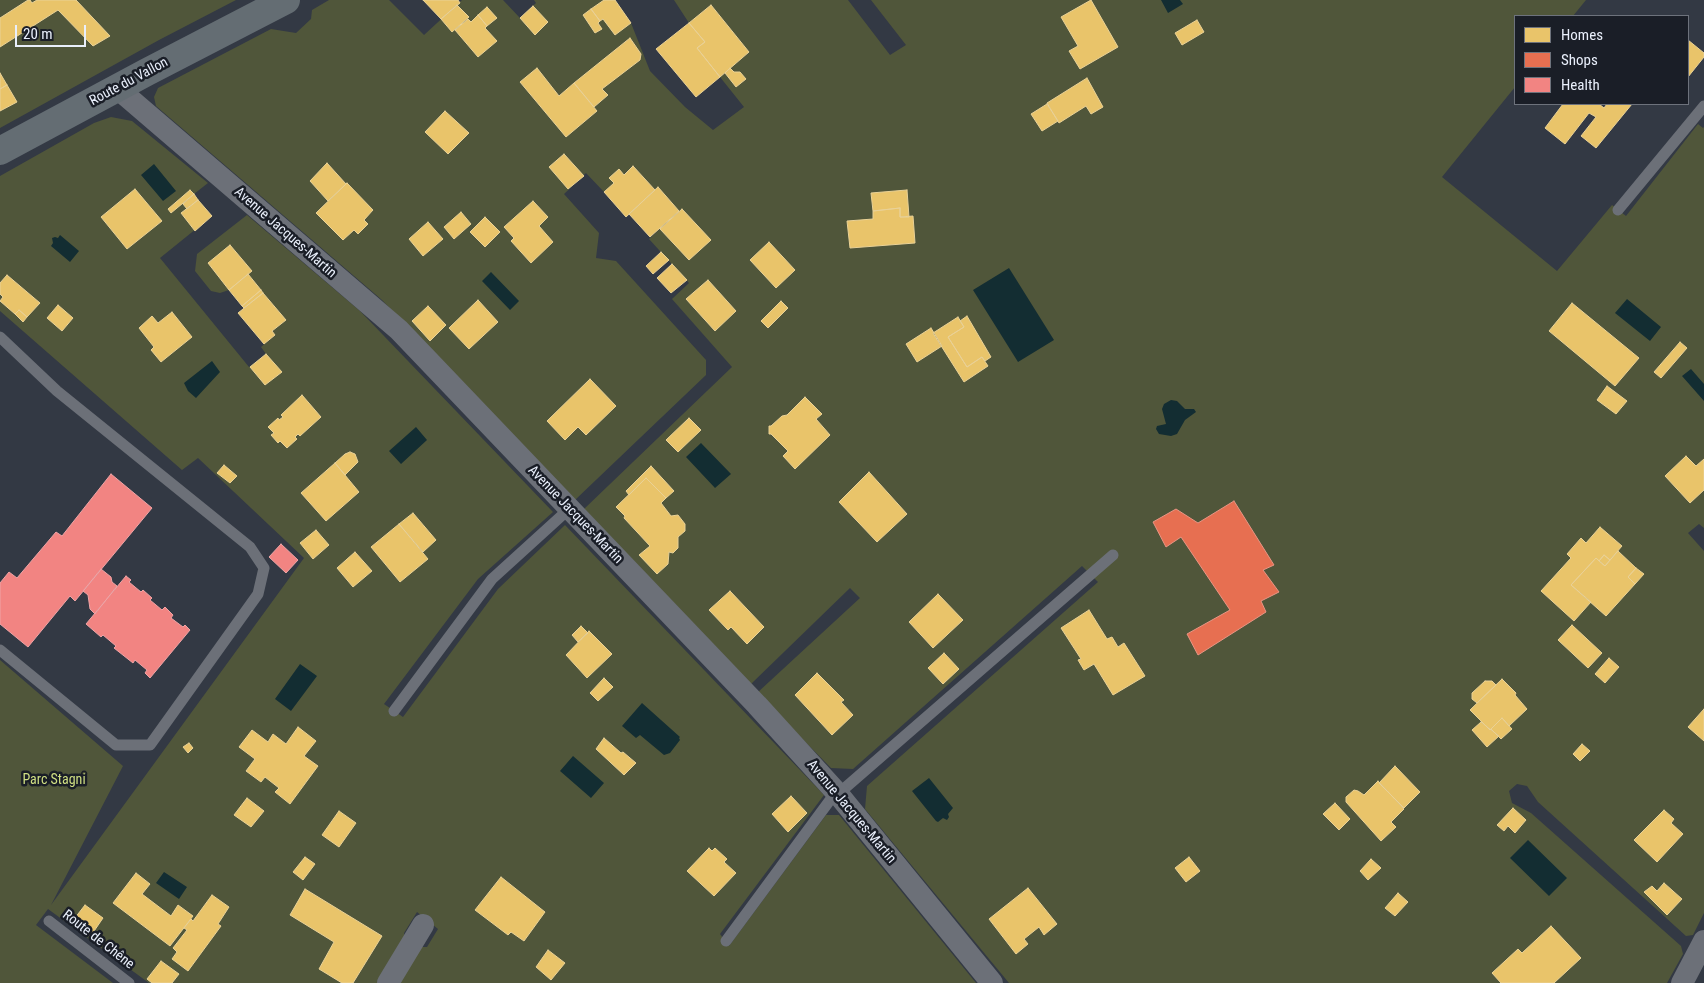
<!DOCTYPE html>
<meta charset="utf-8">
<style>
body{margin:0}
#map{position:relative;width:1704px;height:983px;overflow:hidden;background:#333944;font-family:"Roboto Condensed",sans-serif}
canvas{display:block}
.legend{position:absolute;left:1514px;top:15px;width:175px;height:90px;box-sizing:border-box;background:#1a1e27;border:1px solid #6d727c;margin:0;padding:6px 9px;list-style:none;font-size:15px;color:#e9effb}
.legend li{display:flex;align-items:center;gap:10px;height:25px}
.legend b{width:25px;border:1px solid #6d727c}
.scale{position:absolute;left:15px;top:25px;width:71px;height:22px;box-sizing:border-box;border:2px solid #e9effb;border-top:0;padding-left:6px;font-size:15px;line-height:18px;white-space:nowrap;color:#e9effb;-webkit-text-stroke:4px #1a1e27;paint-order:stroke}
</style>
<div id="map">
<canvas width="1704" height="983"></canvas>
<ul class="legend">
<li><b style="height:14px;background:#e9c46a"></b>Homes</li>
<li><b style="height:14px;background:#e76f51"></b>Shops</li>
<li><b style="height:14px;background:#f28482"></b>Health</li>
</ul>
<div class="scale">20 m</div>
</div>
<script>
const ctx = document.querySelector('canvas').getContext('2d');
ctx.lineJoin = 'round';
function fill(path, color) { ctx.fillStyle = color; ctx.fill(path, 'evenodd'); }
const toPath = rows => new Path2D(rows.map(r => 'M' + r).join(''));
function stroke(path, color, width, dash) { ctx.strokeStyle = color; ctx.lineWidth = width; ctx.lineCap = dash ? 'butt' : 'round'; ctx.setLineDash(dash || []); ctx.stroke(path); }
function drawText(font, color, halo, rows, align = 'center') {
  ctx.font = font + ' "Roboto Condensed",sans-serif'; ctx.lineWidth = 5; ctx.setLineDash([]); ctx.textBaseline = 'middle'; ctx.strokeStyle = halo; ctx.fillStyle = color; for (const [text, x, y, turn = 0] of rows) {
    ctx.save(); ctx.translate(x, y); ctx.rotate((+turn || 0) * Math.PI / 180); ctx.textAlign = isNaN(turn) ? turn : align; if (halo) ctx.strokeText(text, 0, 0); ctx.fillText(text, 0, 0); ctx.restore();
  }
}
fill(toPath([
 [0,0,236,0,159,40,0,128],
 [329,0,389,0,424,35,462,0,503,0,520,18,536,3,534,0,615,0,631,23,650,71,685,107,713,130,744,107,720,77,749,52,711,5,689,23,674,0,848,0,890,55,906,45,871,0,1586,0,1573,16,1515,16,1515,87,1442,177,1557,271,1612,205,1626,216,1698,124,1703,128,1704,127,1704,528,1699,524,1688,533,1704,551,1704,913,1693,935,1686,936,1538,802,1527,786,1517,784,1509,791,1512,803,1531,813,1681,946,1683,954,1667,983,1009,983,865,809,867,786,1098,582,1082,566,853,769,831,768,757,693,860,598,850,588,751,684,584,509,732,367,672,299,689,283,649,239,679,211,658,188,655,190,633,166,604,192,586,173,564,194,599,233,596,258,616,261,706,360,706,375,575,500,382,300,156,106,154,97,158,88,271,29,296,33,311,19,312,10],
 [111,117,132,121,208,183,194,194,212,216,160,258,249,367,266,354,261,347,275,335,272,331,285,320,261,291,229,290,220,293,211,291,195,271,197,254,247,215,360,311,553,512,478,579,384,704,403,717,498,589,565,525,824,795,720,934,729,946,826,815,839,815,976,983,399,983,421,947,427,947,438,929,417,912,404,933,405,938,378,983,149,983,48,909,36,925,113,983,0,983,0,660,123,766,51,905,304,558,198,458,182,470,0,311,0,176,94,123]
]), '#50563a');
fill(toPath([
 [1161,0,1180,0,1183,4,1168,13],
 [154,164,176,191,163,201,141,175],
 [60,235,79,251,70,262,51,246,53,243,52,238,55,237,58,238],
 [1009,268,1054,340,1018,362,973,290],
 [491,272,519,301,510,310,482,281],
 [1627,299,1661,327,1650,341,1615,313],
 [212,361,220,372,196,398,188,391,184,383],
 [1691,369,1704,384,1704,401,1682,376],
 [1171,400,1177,401,1185,409,1194,409,1196,412,1185,420,1177,434,1171,436,1159,434,1156,429,1157,426,1166,424,1162,409,1164,404],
 [416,427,427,440,401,464,389,451],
 [701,443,731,474,715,488,686,457],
 [300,664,317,676,291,711,275,699],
 [642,703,680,737,679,738,680,740,670,753,664,755,640,735,636,738,622,726],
 [573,756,604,783,591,798,560,771],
 [929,778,953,808,948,814,949,817,947,820,943,818,938,822,936,821,912,791],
 [1528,840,1567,878,1549,896,1510,858],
 [164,872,187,887,179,899,156,883]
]), '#132d32');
const homes = toPath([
 [28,0,30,0,32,3,37,0,76,0,110,36,93,46,58,10,0,47,0,18,28,0],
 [423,0,458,0,460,3,441,19,423,0],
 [604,0,615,0,631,23,615,35,603,19,600,21,591,9,604,0],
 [1091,0,1118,47,1080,69,1069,51,1078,46,1061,17,1091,0],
 [457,5,469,17,452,32,441,19,457,5],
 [711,5,749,52,720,77,697,48,705,42,689,23,711,5],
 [533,6,548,22,535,35,520,18,533,6],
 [487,7,497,18,487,26,478,15,487,7],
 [591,9,600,21,598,23,602,29,595,33,583,15,591,9],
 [478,15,487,26,485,28,497,41,478,57,455,30,468,19,471,22,478,15],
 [1197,20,1204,32,1182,45,1175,33,1197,20],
 [689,23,705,42,697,48,720,77,696,97,656,49,689,23],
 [630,38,641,54,640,60,602,89,608,95,594,107,574,83,630,38],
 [1688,40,1704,53,1704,57,1688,77,1688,40],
 [537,68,559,96,574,83,597,111,566,137,520,82,537,68],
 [730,68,734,72,740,72,746,79,736,87,725,73,730,68],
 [0,73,7,85,0,89,0,73],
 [1087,78,1103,107,1091,114,1086,106,1059,123,1047,103,1087,78],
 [7,85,17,102,0,111,0,89,7,85],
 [1047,104,1058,121,1042,131,1031,114,1047,104],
 [1563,104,1599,104,1604,108,1607,104,1632,104,1596,148,1581,136,1596,117,1589,113,1565,144,1545,128,1563,104],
 [445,111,469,133,448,154,425,132,445,111],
 [564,154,584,176,568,189,549,167,564,154],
 [327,163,346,184,328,201,310,181,327,163],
 [633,166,655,190,626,217,604,192,614,183,609,178,619,169,624,175,633,166],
 [347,183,373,210,364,220,368,224,358,234,354,230,343,240,316,213,347,183],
 [658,187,679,211,650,237,629,214,658,187],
 [135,189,162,221,127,249,101,217,135,189],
 [190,190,194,194,171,213,168,209,190,190],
 [907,190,909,217,900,217,900,208,873,211,871,193,907,190],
 [194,194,198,200,187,209,183,204,194,194],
 [198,200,212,216,195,231,181,213,198,200],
 [533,201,548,217,539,226,553,242,531,263,511,241,514,238,504,227,533,201],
 [900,208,900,217,913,216,915,243,850,248,847,221,873,219,873,211,900,208],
 [682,209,711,240,689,260,660,229,682,209],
 [461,212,471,224,454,239,444,227,461,212],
 [485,217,500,232,485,247,470,232,485,217],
 [428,222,443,239,423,256,409,239,428,222],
 [769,242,795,270,776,288,750,260,769,242],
 [230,245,252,271,229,290,208,263,230,245],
 [661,252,669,260,653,274,646,266,661,252],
 [672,264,687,280,671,293,657,278,672,264],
 [248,274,261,290,242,306,229,290,248,274],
 [7,275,40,303,27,317,19,310,15,314,0,301,3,297,0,294,0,283,7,275],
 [708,280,736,311,715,331,686,299,708,280],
 [261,290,263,293,244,308,242,306,261,290],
 [263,293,286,320,272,331,275,335,264,344,238,313,263,293],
 [478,300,498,322,469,349,449,328,478,300],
 [781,301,788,308,768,328,761,321,781,301],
 [1572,303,1639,358,1615,386,1549,331,1572,303],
 [58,305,73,318,62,331,47,318,58,305],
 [428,306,446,325,430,341,412,321,428,306],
 [19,310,27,317,23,322,15,314,19,310],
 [172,312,192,337,161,362,151,350,154,347,139,328,152,316,158,323,172,312],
 [967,316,991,357,985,361,982,357,967,367,948,337,964,327,960,321,967,316],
 [958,317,964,327,948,337,967,367,982,357,988,366,964,382,933,333,958,317],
 [931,328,942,346,917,362,906,344,931,328],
 [1680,342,1687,348,1661,378,1654,372,1680,342],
 [266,354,282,372,265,385,250,367,266,354],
 [590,379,616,406,586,435,578,427,565,440,547,421,590,379],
 [1607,386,1627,401,1616,414,1597,400,1607,386],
 [302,395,321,417,300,436,298,434,295,437,297,439,287,448,280,441,278,443,271,435,274,433,268,427,278,418,279,420,283,417,281,415,302,395],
 [805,397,822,414,816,419,830,435,795,469,783,456,788,451,771,434,769,434,769,426,771,426,782,416,787,415,805,397],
 [689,418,701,430,678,452,666,440,689,418],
 [350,452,355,454,358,462,345,475,335,463,345,454,350,452],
 [1686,456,1696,466,1704,459,1704,490,1690,503,1665,476,1686,456],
 [335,463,359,492,326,521,301,493,335,463],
 [224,465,237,476,230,483,217,473,224,465],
 [651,466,674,491,666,498,646,478,629,495,626,491,651,466],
 [869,472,907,514,877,542,839,502,869,472],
 [646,478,666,498,661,503,671,516,678,515,685,524,685,531,678,537,678,548,673,553,669,552,668,564,657,574,639,555,650,546,624,518,625,516,616,507,646,478],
 [413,513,436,540,423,552,399,524,413,513],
 [399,524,428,559,400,582,371,547,399,524],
 [1600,527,1622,546,1610,560,1604,555,1599,561,1596,558,1571,585,1591,602,1574,621,1541,591,1571,558,1567,554,1581,538,1586,543,1600,527],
 [316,530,329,545,313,559,300,543,316,530],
 [1618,551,1636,568,1628,577,1635,584,1606,616,1571,585,1596,558,1605,566,1618,551],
 [355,552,372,571,353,587,337,568,355,552],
 [1604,555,1610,560,1605,566,1599,561,1604,555],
 [1636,568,1644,574,1635,584,1628,577,1636,568],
 [730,591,764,627,747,644,731,627,728,630,709,610,730,591],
 [938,594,963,620,933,648,909,622,938,594],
 [1089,610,1107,639,1112,637,1118,647,1124,643,1145,676,1113,695,1094,664,1084,670,1078,660,1081,659,1061,628,1089,610],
 [1572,625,1602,653,1588,668,1558,640,1572,625],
 [581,626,588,633,578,642,572,635,581,626],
 [589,631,612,654,587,678,566,655,589,631],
 [944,653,959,669,943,684,928,668,944,653],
 [1609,658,1619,667,1605,683,1595,674,1609,658],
 [817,673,844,700,841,702,853,715,832,735,795,695,817,673],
 [604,678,613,687,598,701,590,693,604,678],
 [1502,679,1516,693,1515,695,1527,709,1509,726,1502,718,1490,730,1470,710,1502,679],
 [1485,681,1492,681,1496,685,1477,703,1472,699,1472,693,1485,681],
 [1704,709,1704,741,1688,727,1704,709],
 [1502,718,1512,729,1501,739,1491,729,1502,718],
 [1481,722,1499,736,1487,747,1472,730,1481,722],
 [298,727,316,741,304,756,318,766,290,804,275,792,279,788,265,777,261,782,246,771,255,759,239,747,252,730,268,742,273,734,286,744,298,727],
 [604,738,621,753,623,752,636,763,624,775,596,749,604,738],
 [189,743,193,748,188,753,183,747,189,743],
 [1582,744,1590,751,1580,761,1573,754,1582,744],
 [1395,766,1420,792,1404,808,1379,783,1395,766],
 [1378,781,1404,809,1391,822,1396,827,1381,841,1346,802,1346,797,1354,790,1358,791,1364,795,1378,781],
 [791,796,807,813,788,832,772,814,791,796],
 [247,798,264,811,251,827,234,815,247,798],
 [1335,803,1350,819,1339,830,1323,814,1335,803],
 [1513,808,1526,820,1515,833,1508,826,1504,831,1497,825,1513,808],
 [1664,810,1674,819,1671,823,1683,834,1657,862,1634,840,1664,810],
 [339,811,356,823,339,847,322,835,339,811],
 [709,848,712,851,715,848,727,859,724,862,736,873,714,896,687,871,709,848],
 [305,857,315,864,303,880,293,872,305,857],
 [1189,857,1200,871,1186,882,1175,868,1189,857],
 [1371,859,1381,868,1368,880,1360,871,1371,859],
 [136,873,150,884,142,894,171,916,178,905,193,916,170,946,113,903,136,873],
 [501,877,545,912,524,941,511,932,508,935,475,910,501,877],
 [1664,883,1682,899,1667,915,1644,892,1652,886,1657,891,1664,883],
 [1028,888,1057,924,1044,935,1039,927,1024,939,1028,944,1016,954,989,919,1028,888],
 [305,889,382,936,353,983,342,983,319,969,334,942,290,915,305,889],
 [1398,893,1408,902,1395,916,1385,908,1398,893],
 [212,895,229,907,218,924,221,926,188,971,172,959,177,952,173,948,187,930,184,928,191,919,193,921,212,895],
 [85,905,103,918,90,937,71,923,85,905],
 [1551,926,1581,958,1554,983,1501,983,1492,973,1518,949,1522,953,1551,926],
 [548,950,565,963,551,980,536,967,548,950],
 [161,961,179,974,172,983,152,983,147,979,161,961]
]);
fill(homes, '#e9c46a');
stroke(homes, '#e9d196', 1);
const shops = toPath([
 [1234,501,1274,565,1263,570,1279,592,1261,601,1266,612,1198,655,1187,634,1230,610,1181,537,1166,547,1153,522,1176,509,1198,523,1234,501]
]);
fill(shops, '#e76f51');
stroke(shops, '#e89584', 1);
const health = toPath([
 [111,474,152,508,75,601,70,596,28,647,0,624,0,583,9,572,17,578,56,532,62,536,111,474],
 [281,544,298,560,286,573,269,557,281,544],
 [101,569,111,577,112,582,117,586,95,614,90,609,88,595,83,591,101,569],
 [126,576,131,580,129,582,141,592,143,590,152,598,150,600,162,610,165,607,173,615,171,618,183,627,185,625,190,630,150,678,145,673,147,670,135,660,133,663,114,648,116,646,103,635,101,637,86,624,126,576]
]);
fill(health, '#f28482');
stroke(health, '#efa4a6', 1);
stroke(toPath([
 [1618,210,1704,106],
 [0,337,57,391,250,547,264,568,258,594,150,745,116,745,0,650],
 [394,711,492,579,569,509],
 [838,794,1113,555],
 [49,921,129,983],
 [726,941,836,792]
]), '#6c7078', 11);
stroke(toPath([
 [117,88,399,330,757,705,838,794,992,983],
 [388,983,423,925],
 [1682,983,1704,941]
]), '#6c7078', 22);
stroke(toPath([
 [0,151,147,72,286,0]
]), '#646d73', 28);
drawText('14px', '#e9effb', '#1a1e27', [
 ["Route du Vallon",129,82,-28],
 ["Avenue Jacques-Martin",285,233,41],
 ["Avenue Jacques-Martin",575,515,46],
 ["Avenue Jacques-Martin",851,812,50],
 ["Route de Chêne",98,940,38]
]);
drawText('14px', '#d0df83', '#1a1e27', [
 ["Parc Stagni",54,780]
]);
</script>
